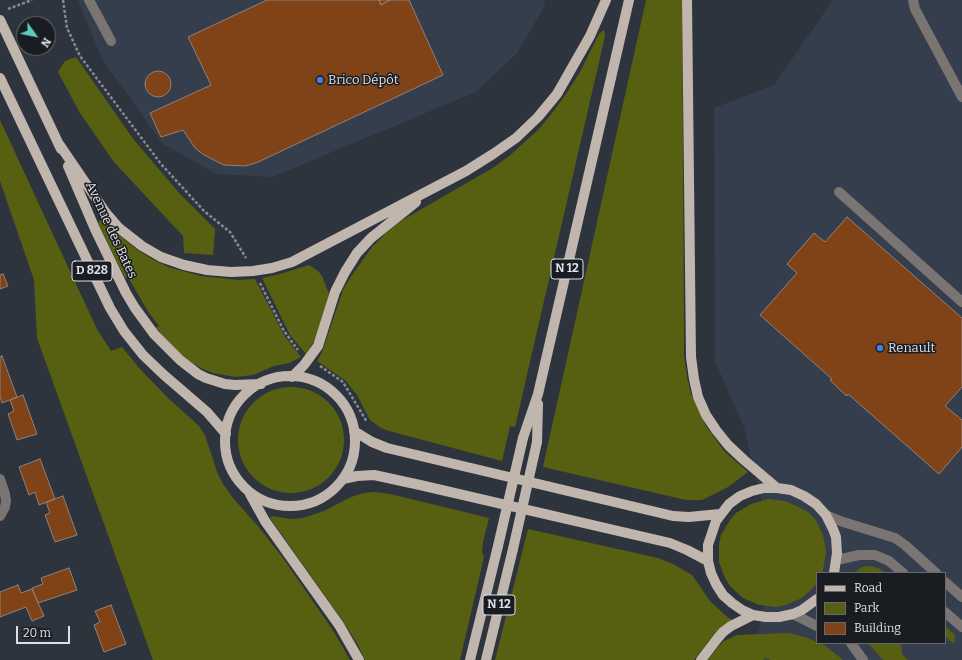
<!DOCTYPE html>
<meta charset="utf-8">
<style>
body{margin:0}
#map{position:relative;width:962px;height:660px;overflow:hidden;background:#2e343e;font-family:Bitter,serif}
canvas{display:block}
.legend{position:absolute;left:816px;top:572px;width:130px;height:72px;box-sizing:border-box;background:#191c20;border:1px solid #676a6f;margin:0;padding:5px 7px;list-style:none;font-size:12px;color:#dce0e6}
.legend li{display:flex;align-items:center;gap:8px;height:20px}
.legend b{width:20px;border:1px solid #676a6f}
.north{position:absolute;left:16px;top:16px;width:40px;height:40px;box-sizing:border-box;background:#191c20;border:1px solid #676a6f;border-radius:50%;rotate:123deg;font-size:11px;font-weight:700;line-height:16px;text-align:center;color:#dce0e6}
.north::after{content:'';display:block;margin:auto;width:14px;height:18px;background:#58cec0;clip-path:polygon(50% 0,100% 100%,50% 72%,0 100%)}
.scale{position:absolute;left:16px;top:626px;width:54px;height:18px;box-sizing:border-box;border:2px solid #dce0e6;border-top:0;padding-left:5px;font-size:12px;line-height:14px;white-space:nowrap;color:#dce0e6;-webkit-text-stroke:3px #191c20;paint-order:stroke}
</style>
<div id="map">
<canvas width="962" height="660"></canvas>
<ul class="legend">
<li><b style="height:5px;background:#c1b6ae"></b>Road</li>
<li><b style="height:11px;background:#576011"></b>Park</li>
<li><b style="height:11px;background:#804317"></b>Building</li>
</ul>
<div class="north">N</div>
<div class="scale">20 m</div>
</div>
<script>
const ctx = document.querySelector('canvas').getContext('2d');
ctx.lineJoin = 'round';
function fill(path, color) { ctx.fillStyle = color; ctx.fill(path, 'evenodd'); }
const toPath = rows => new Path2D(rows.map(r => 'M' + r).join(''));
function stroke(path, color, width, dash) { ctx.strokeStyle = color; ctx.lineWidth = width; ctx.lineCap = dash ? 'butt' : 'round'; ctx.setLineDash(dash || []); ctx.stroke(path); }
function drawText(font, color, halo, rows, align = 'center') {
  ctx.font = font + ' Bitter,serif'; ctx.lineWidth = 3; ctx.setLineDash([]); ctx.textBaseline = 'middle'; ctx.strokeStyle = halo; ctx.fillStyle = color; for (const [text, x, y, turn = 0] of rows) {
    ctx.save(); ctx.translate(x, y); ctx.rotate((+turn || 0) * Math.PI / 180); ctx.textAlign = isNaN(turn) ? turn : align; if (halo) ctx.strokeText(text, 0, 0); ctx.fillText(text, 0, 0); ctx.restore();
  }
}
fill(toPath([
 [78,0,545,0,544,7,517,53,476,92,272,177,217,174,163,144,102,59],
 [833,0,962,0,962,660,752,660,775,557,744,427,715,361,714,108,774,85],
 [817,573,945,573,945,643,817,643]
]), '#353e4d');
fill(toPath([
 [646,0,682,0,684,323,684,355,687,377,691,394,706,426,724,451,748,472,728,487,702,500,686,500,543,467],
 [604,30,605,36,515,427,510,426,502,461,389,431,381,428,370,420,357,395,346,381,317,361,322,352,343,290,350,278,372,247,386,233,401,221,491,169,508,157,538,130,553,112,566,94,580,72,599,34],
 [76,57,134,140,180,194,215,229,213,255,184,253,183,236,114,162,80,113,58,72,65,61],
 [0,120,68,267,97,329,111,351,122,347,139,368,169,399,199,426,205,435,217,472,223,484,233,498,257,525,283,558,334,632,350,660,153,660,37,338,34,280,0,181],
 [102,218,113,230,136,249,152,259,168,267,201,276,238,280,255,279,284,335,301,357,289,363,274,366,253,375,235,377,213,373,203,369,191,362,176,350,156,328,159,326,149,313,128,277,125,278,98,223],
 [309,265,318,271,322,276,329,294,319,329,316,338,306,354,290,335,262,278,280,274],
 '238 440a53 53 0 1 1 106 0a53 53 0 1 1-106 0Z',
 [374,492,390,494,489,518,483,542,482,552,484,557,460,660,365,660,358,645,343,621,270,518,272,516,291,519,303,518,324,511,351,497,364,493],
 [768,499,785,501,801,508,809,513,815,519,823,535,826,552,823,570,822,573,817,573,817,582,815,586,802,598,785,605,777,607,759,605,743,598,730,586,725,578,719,562,719,544,721,535,730,520,736,513,751,504],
 [528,529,658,558,673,564,692,575,710,601,726,616,732,620,714,634,694,660,495,660],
 [870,566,878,568,886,573,854,573,862,567],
 [945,626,955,635,954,644,945,636],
 [788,633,805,637,826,646,843,660,771,660,765,658,763,660,708,660,718,647,724,641,737,635],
 [868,643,897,643,901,645,902,654,908,660,883,660]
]), '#576011');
const building = toPath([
 [267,0,379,0,381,5,390,0,409,0,443,75,256,163,245,166,224,165,204,155,195,148,183,130,161,137,150,113,211,85,188,37,267,0],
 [379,0,390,0,381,5,379,0],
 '145 84a13 13 0 1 1 26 0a13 13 0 1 1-26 0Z',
 [847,217,962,318,962,387,945,406,962,420,962,447,939,474,848,394,847,396,841,391,830,380,832,379,760,315,797,273,787,264,814,233,825,242,847,217],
 [3,274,8,286,0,289,0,275,3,274],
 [2,356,17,397,2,403,0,396,0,357,2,356],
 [23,395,37,434,17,440,8,414,14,411,10,400,23,395],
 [40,459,55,499,39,505,35,492,29,495,19,467,40,459],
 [63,496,77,535,55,542,45,515,50,513,46,502,63,496],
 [69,568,77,590,38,603,32,588,43,584,41,578,69,568],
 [18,585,21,593,32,589,44,616,32,621,26,607,0,617,0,592,18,585],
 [111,605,126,644,104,652,94,625,100,622,95,611,111,605]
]);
fill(building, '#804317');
stroke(building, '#8f827b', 1);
stroke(toPath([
 [63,0,67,28,80,56,161,164,204,211,230,232,246,258],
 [8,9,32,0],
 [260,283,284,331,298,350],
 [320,366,343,382,367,422]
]), '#868b93', 2.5, [3, 2]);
stroke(toPath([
 [89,0,111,41],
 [913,0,915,9,962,97],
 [839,192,962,302],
 [0,479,5,494,6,501,5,507,0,516],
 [826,515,840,521,895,538,905,545,936,573],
 [837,560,859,555,875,555,889,561,903,573],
 [945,582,962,597],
 [945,612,962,627],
 [793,614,817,626],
 [851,643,863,660]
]), '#7a7572', 10);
stroke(toPath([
 [687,0,691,357,694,379,698,397,706,415,716,430,728,445,744,460,777,488],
 [0,20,61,149],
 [0,78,110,308,124,331,143,355,164,375,207,412,226,434],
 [59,144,106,213,119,228,142,246,161,257,184,265,207,270,231,272,253,271,272,268,292,262,466,171,493,154,516,138,538,117,557,94,590,36,606,0],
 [68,166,95,229,126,293,135,308,154,334,180,360,198,374,206,378,225,384,235,385,261,384],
 '225 441a65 65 0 1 1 130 0a65 65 0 1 1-130 0Z',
 [292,377,304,365,318,346,335,292,345,272,357,253,371,238,416,202],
 [354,431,372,442,387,448,673,516,689,517,720,514],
 [523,438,538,394,629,0],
 [537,442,538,404],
 [343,479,357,476,374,475,420,485,670,543,687,550,708,561],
 [250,494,265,521,339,625,359,660],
 [817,599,802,610,793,614,779,617,766,617,753,615,742,610,732,603,723,595,716,584,711,573,708,561,708,545,716,521,729,504,740,496,752,491,764,488,777,488,791,490,804,496,816,504,826,515,833,529,836,537,837,553,834,573],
 [470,660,498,546],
 [486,660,513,549],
 [701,660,717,639,723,632,731,626,753,615]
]), '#c1b6ae', 10);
stroke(toPath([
 [498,546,523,438],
 [513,549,537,442]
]), '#c1b6ae', 10);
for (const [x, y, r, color] of [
 [320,80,4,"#3f7fe0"],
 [880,348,4,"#3f7fe0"]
]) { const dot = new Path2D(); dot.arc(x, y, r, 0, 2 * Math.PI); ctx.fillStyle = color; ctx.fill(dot); stroke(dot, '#191c20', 1.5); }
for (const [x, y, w] of [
 [567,269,32],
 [92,271,40],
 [499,605,32]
]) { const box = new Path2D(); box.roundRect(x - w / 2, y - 10, w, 20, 3); ctx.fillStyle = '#191c20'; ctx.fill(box); stroke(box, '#dce0e6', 1); }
drawText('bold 12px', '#dce0e6', null, [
 ["N 12",567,269],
 ["D 828",92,271],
 ["N 12",499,605]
]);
drawText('13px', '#dce0e6', '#191c20', [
 ["Brico Dépôt",328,80],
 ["Renault",888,348]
], 'left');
drawText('13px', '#dce0e6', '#191c20', [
 ["Avenue des Bates",111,230,65]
]);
</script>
